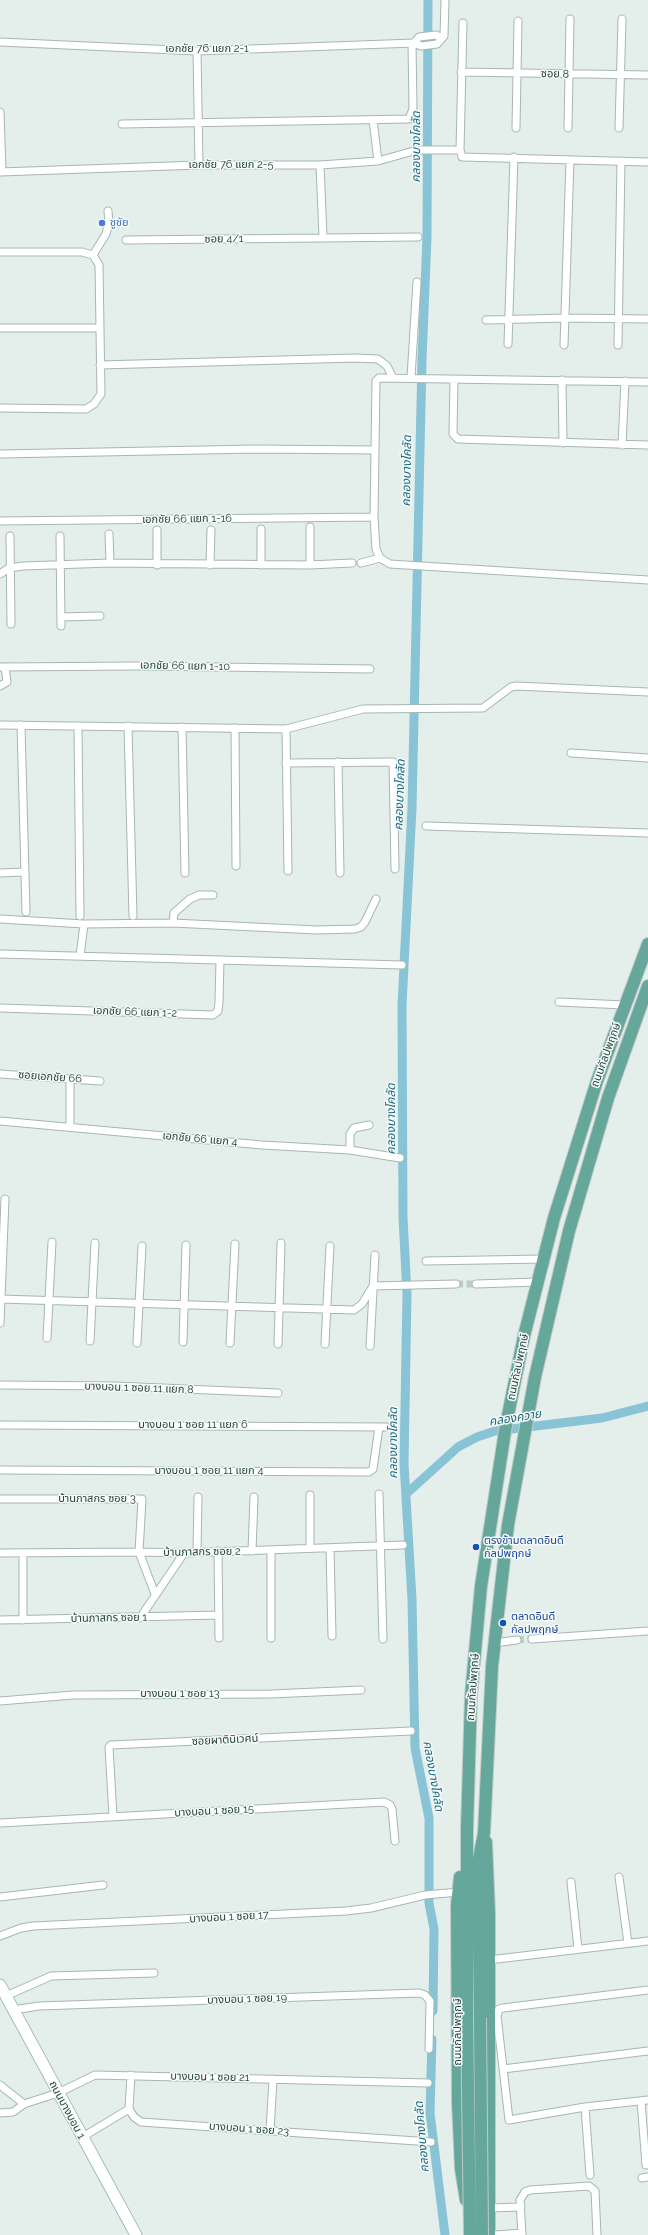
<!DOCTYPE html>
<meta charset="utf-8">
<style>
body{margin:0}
canvas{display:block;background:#e4eeeb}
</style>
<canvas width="648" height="2235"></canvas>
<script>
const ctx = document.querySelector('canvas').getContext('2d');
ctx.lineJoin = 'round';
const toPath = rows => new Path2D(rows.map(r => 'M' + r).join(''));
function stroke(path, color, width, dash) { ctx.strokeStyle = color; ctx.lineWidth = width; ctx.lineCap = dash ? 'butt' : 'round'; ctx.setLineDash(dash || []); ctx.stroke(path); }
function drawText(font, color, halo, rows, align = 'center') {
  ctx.font = font + ' Raleway,"Noto Sans Thai",sans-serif'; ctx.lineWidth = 3; ctx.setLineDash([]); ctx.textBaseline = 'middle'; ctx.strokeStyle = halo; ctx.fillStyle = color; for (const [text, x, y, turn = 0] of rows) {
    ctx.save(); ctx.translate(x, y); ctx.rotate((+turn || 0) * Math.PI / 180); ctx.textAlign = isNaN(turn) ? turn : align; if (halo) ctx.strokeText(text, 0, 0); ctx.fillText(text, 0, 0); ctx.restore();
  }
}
stroke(toPath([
 [428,0,427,237,422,360,412,808,402,1005,403,1218,407,1294,404,1464,412,1599,415,1748,429,1818,429,1903,434,1929,433,2011],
 [406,1494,458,1447,477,1437,495,1431,602,1418,648,1406],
 [432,2039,430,2113,445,2235]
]), '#89c4d6', 9);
stroke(toPath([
 [456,1284,476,1284],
 [517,1640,532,1639]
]), '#bdccc8', 7, [7, 3.5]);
const minor = toPath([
 [463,23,460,150,462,157,648,162],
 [0,42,197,51,414,43],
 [414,43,421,46,437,44,444,36,445,0],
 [414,43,419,37,436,35,442,38],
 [197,51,199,165],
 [461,72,648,75],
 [0,112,2,172],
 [373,120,378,161],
 [122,124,409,119,413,109,412,43],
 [516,128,518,21],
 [568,128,570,19],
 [619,128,622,19],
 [320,165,323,237],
 [0,172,199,165,320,165,378,161,417,150,460,150],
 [126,240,418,237],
 [0,252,82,252,93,255,99,265,101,394,94,404,86,409,0,408],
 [93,255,106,234,109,223,108,211],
 [486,320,566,318,648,319],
 [0,328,100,328],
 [508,344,514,157],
 [564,345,570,160],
 [618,345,621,161],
 [100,365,355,358,378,359,387,366,393,378],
 [411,377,417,282],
 [454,380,453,434,458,439,648,445],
 [562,380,563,443],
 [648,382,379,378,376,381,374,517,376,549,380,558,390,564,648,580],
 [622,445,625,381],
 [0,454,254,449,375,450],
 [0,521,374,517],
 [310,527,310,565],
 [261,529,261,565],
 [157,530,157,565],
 [109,534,110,563],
 [10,536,11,624],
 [60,536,61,626],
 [361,563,380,558],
 [210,565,211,530],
 [0,574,9,568,23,566,110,563,310,565,352,563],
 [61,617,100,616],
 [0,667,139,666,370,669],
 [0,686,7,682,5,667],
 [0,725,286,729,363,709,483,708,511,687,516,686,648,692],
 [21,725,26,912],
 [78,726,80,916],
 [128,726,133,916],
 [182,727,185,873],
 [235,728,236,866],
 [286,729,288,871],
 [571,753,648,758],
 [338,762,340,873],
 [286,763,393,762,395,869],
 [426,826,648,833],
 [0,873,25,872],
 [0,919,84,924,173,923,316,930,355,929,361,927,365,922,376,899],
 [173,923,174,913,190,899,199,895,213,895],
 [0,954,402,965],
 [80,956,84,924],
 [559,1002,624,1005],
 [0,1008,213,1015,218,1011,219,1002,220,960],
 [0,1074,100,1081],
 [0,1121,262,1145,350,1150,400,1158],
 [70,1126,70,1079],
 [350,1150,350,1134,354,1128,369,1125],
 [426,1261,543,1259],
 [476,1284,537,1282],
 [0,1299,354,1310,362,1304,373,1286,456,1284],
 [0,1323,5,1199],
 [47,1338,52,1242],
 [90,1341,95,1243],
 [183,1342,186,1245],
 [137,1343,142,1246],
 [230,1343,235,1244],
 [278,1344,281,1243],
 [325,1344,330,1246],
 [370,1346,375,1255],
 [0,1385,115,1386,278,1393],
 [0,1425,386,1427],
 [0,1470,369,1472,373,1469,379,1427],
 [379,1494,383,1639],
 [310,1495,310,1548],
 [0,1499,142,1499,139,1552,155,1594],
 [330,1548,332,1636],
 [218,1551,219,1638],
 [252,1551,254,1497],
 [271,1551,271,1638],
 [197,1552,198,1497],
 [0,1553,139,1552,184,1553,403,1545],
 [23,1553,23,1620],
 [140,1618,184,1553],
 [0,1620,219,1615],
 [532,1639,648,1631],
 [494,1643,517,1640],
 [0,1701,73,1695,271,1694,361,1690],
 [113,1816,109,1747,111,1745,411,1731],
 [0,1823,384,1802,390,1805,392,1809,395,1841],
 [619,1877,628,1943],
 [571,1882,578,1949],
 [0,1897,103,1885],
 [0,1936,21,1928,33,1926,346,1911,371,1908,425,1895,459,1892],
 [489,1960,648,1941],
 [648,1990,503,2008,499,2009,497,2016,509,2120,585,2107,648,2100],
 [6,1996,51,1976,154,1973],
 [13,2010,39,2006,419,1993,425,1995,430,2001,429,2049],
 [503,2069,648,2051],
 [0,2085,24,2104],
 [641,2101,646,2165],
 [585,2107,590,2175],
 [129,2109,131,2075],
 [0,2113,13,2112,24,2104,58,2093,95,2075,428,2083],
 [270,2131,273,2079],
 [81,2138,129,2109,134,2117,141,2122,431,2142],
 [642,2178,648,2177],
 [489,2208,521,2207],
 [495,2235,522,2233],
 [522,2235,520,2200,525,2192,530,2190,589,2186,595,2191,597,2235]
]);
const secondary = toPath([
 [0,1985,136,2235]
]);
const primary = toPath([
 [486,1842,489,1913,489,2235],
 [460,1877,457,1905,458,2103,461,2169,466,2200],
 [467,2016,467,1829,471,1696,481,1586,506,1425,524,1336,554,1218,597,1081,648,944],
 [480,2018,478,1864,484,1833,492,1666,508,1525,535,1377,569,1231,608,1098,648,986]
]);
stroke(minor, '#a6b7b3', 9);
stroke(secondary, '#a2bbb4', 13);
stroke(primary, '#c1cac8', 14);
stroke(minor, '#fff', 7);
stroke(secondary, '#fff', 11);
stroke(primary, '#66a79b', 12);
const primaryBridge = toPath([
 [467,2016,470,2235],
 [480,2018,482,2235]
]);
stroke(primaryBridge, '#c1cac8', 14, []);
stroke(primaryBridge, '#66a79b', 12);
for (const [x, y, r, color] of [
 [102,223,4,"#3f7fe0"],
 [476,1547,4,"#1a4fb4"],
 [503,1623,4,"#1a4fb4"]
]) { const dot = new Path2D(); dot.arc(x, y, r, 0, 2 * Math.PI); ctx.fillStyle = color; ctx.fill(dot); stroke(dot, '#f5faf8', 1.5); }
drawText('11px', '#22423c', '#f5faf8', [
 ["เอกชัย 76 แยก 2-1",207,49],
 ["ซอย 8",555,74,1],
 ["เอกชัย 76 แยก 2-5",231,165],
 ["ซอย 4/1",224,239,-1],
 ["เอกชัย 66 แยก 1-16",187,519,-1],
 ["เอกชัย 66 แยก 1-10",185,666,1],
 ["เอกชัย 66 แยก 1-2",135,1012,2],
 ["ถนนกัลปพฤกษ์",606,1055,-70],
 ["ซอยเอกชัย 66",50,1077,4],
 ["เอกชัย 66 แยก 4",200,1139,5],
 ["ถนนกัลปพฤกษ์",518,1367,-78],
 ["บางบอน 1 ซอย 11 แยก 8",139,1388,2],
 ["บางบอน 1 ซอย 11 แยก 6",193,1425],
 ["บางบอน 1 ซอย 11 แยก 4",209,1471],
 ["บ้านภาสกร ซอย 3",97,1499],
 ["บ้านภาสกร ซอย 2",202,1552,-1],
 ["บ้านภาสกร ซอย 1",109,1618,-1],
 ["ถนนกัลปพฤกษ์",473,1687,-86],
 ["บางบอน 1 ซอย 13",180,1694],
 ["ซอยผาตินิเวศน์",225,1740,-3],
 ["บางบอน 1 ซอย 15",214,1811,-3],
 ["บางบอน 1 ซอย 17",229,1917,-3],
 ["บางบอน 1 ซอย 19",247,1999,-2],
 ["ถนนกัลปพฤกษ์",458,2032,-90],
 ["บางบอน 1 ซอย 21",210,2077,1],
 ["ถนนบางบอน 1",67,2110,62],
 ["บางบอน 1 ซอย 23",249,2129,4]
]);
drawText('11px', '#366cbe', '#f5faf8', [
 ["ชูชัย",110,223]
], 'left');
drawText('11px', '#164399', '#f5faf8', [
 ["ตรงข้ามตลาดอินดี",484,1541],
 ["กัลปพฤกษ์",484,1554],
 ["ตลาดอินดี",511,1617],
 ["กัลปพฤกษ์",511,1630]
], 'left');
drawText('italic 12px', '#186882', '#f5faf8', [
 ["คลองบางโคลัด",416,147,-90],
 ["คลองบางโคลัด",407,471,-89],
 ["คลองบางโคลัด",400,795,-88],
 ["คลองบางโคลัด",391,1119,-90],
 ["คลองควาย",515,1418,-9],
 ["คลองบางโคลัด",393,1443,-90],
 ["คลองบางโคลัด",433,1776,80],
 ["คลองบางโคลัด",422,2137,-95]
]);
</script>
